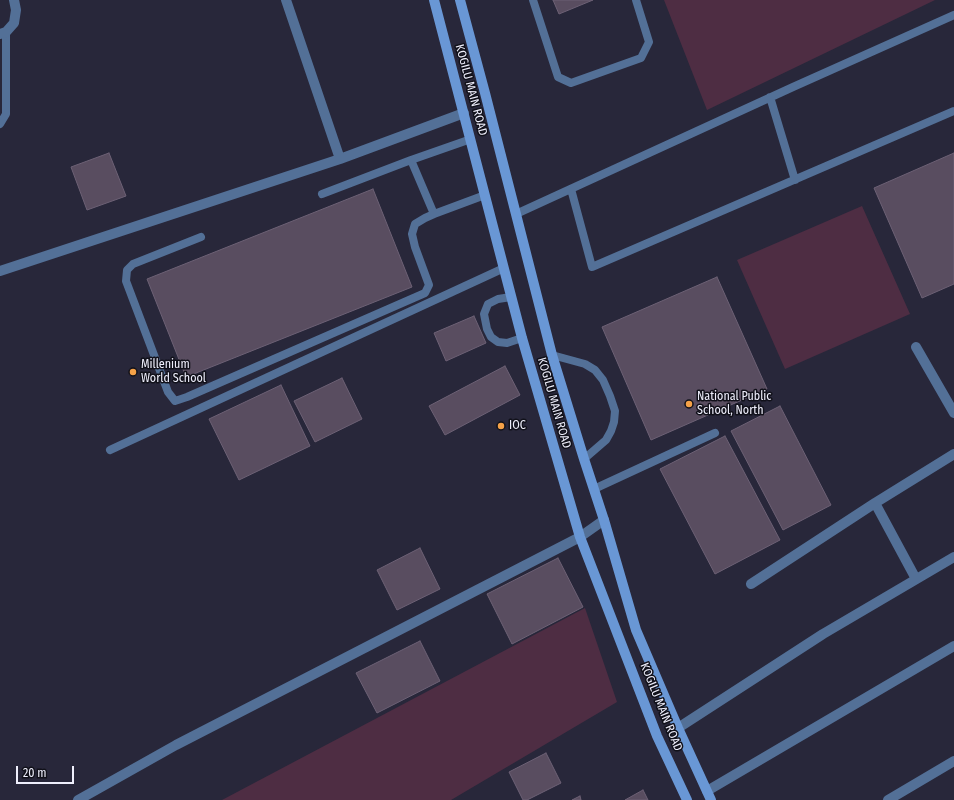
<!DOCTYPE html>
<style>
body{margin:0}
#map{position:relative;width:954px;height:800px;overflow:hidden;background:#28273a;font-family:"Fira Sans Condensed",sans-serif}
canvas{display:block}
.scale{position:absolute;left:16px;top:766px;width:58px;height:18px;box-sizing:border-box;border:2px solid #efeffc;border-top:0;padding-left:5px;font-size:12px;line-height:14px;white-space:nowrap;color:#efeffc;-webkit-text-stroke:3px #11111a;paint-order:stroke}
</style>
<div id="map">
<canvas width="954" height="800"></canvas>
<div class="scale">20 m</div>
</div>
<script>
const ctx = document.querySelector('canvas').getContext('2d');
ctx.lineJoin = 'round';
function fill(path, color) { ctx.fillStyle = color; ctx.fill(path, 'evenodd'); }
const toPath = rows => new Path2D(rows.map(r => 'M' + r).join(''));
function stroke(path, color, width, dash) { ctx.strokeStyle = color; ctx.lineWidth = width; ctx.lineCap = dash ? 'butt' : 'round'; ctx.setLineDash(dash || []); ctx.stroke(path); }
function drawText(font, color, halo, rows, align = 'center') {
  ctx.font = font + ' "Fira Sans Condensed",sans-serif'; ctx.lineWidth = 3; ctx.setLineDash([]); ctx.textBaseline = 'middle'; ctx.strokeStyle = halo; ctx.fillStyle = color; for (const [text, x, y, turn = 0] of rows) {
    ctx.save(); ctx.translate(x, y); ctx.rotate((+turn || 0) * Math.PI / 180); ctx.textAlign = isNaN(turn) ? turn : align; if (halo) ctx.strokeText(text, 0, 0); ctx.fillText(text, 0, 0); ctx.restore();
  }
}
fill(toPath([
 [664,0,935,0,707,110],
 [862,206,910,314,785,369,737,260],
 [585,608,617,702,451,800,222,800]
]), '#4e2d43');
const building = toPath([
 [553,0,593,0,559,14,553,0],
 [109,153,126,196,87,210,71,167,109,153],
 [954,153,954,284,922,298,874,188,954,153],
 [373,189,412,287,186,377,147,279,373,189],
 [717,277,767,389,651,440,602,327,717,277],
 [474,316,486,343,446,361,434,333,474,316],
 [505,366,520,395,445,435,429,406,505,366],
 [342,378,362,419,315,442,294,401,342,378],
 [281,385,310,446,239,480,209,419,281,385],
 [780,406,831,505,783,530,731,431,780,406],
 [725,436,780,540,715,574,660,469,725,436],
 [420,548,440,589,397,610,377,570,420,548],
 [558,558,583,607,512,644,487,594,558,558],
 [420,641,440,681,377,713,356,673,420,641],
 [546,753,561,783,527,800,523,800,509,772,546,753],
 [643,790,648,800,625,800,643,790],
 [580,796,581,800,572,800,580,796]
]);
fill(building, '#594d60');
stroke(building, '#6d6175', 1);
stroke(toPath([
 [533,0,558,77,571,83,641,58,649,42,636,0],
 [770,97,795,180],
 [0,124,6,114,6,32],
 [411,160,434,214],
 [571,189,592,267,954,111],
 [322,194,411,160,471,139],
 [516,214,793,87,954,15],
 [201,237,133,264,127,270,126,281,168,392,175,401,187,397,425,293,429,285,415,247,412,234,415,224,425,218,434,214,485,195],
 [511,297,498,299,488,304,484,314,487,329,491,337,498,342,507,343,522,338],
 [552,355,585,364,595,370,603,380,610,396,615,411,614,422,611,431,606,440,584,459],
 [110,450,504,268],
 [594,489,715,433]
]), '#537097', 8);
stroke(toPath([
 [286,0,340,159,464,113],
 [0,34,6,32,14,23,16,10,14,0],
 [0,271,340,159],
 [916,347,954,413],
 [875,503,916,579],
 [751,584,875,503,954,454],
 [678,728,823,634,954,557],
 [707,791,954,646],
 [78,800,176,745,580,537,604,520],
 [888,800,954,761]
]), '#537097', 10);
stroke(toPath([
 [434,0,522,338,580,537,657,736,687,800],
 [460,0,485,93,552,355,584,459,604,520,636,630,678,728,711,800]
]), '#6997d5', 10);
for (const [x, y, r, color] of [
 [133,372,4,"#f6a248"],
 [689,404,4,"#f6a248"],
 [501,426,4,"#f6a248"]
]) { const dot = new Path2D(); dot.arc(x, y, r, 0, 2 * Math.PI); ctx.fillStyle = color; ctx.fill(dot); stroke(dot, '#11111a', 1.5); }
drawText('12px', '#efeffc', '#11111a', [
 ["KOGILU MAIN ROAD",471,90,75],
 ["KOGILU MAIN ROAD",554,403,74],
 ["KOGILU MAIN ROAD",661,707,68]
]);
drawText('12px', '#efeffc', '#11111a', [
 ["Millenium",141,365],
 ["World School",141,379],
 ["National Public",697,397],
 ["School, North",697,411],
 ["IOC",509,426]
], 'left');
</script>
